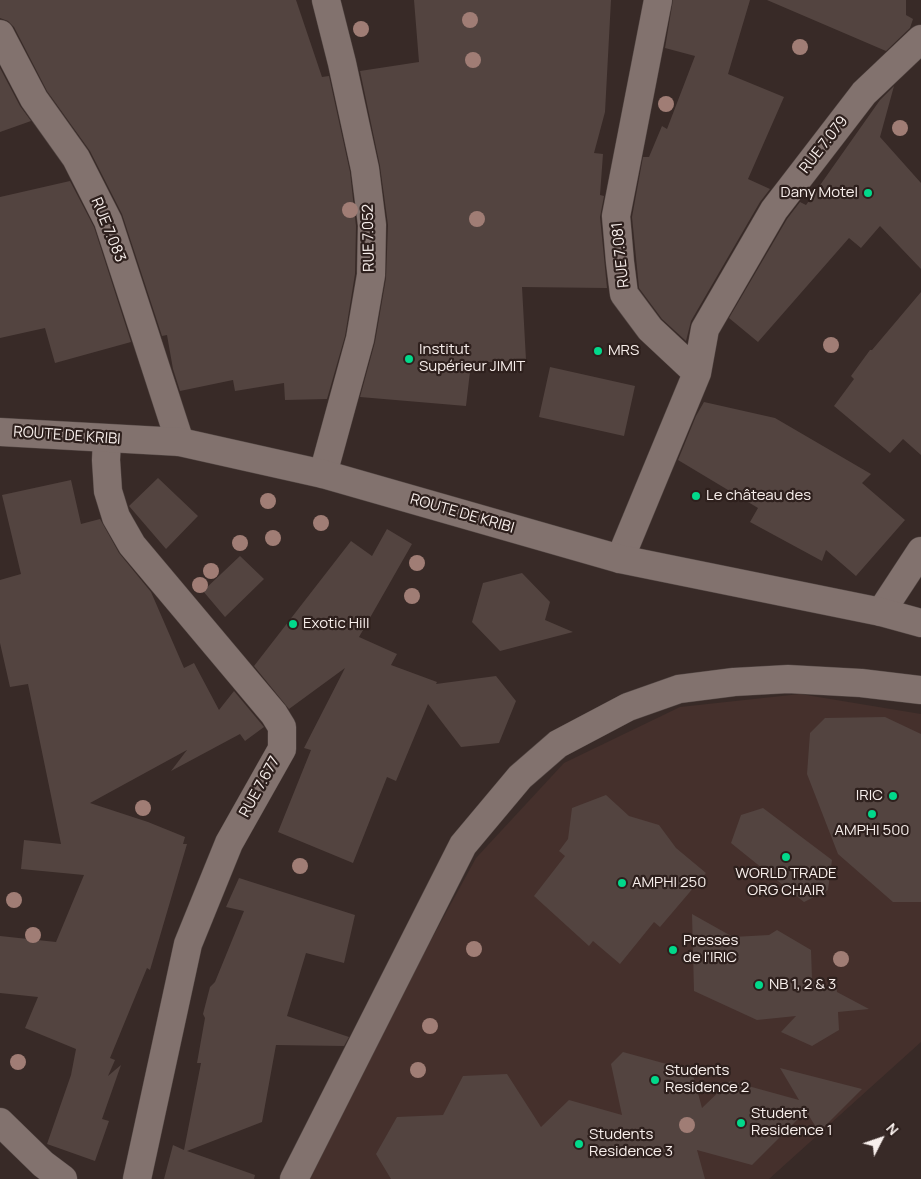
<!DOCTYPE html>
<meta charset="utf-8">
<style>
body{margin:0}
#map{position:relative;width:921px;height:1179px;overflow:hidden;background:#382a27;font-family:Manrope,sans-serif}
canvas{display:block}
.north{position:absolute;left:856px;top:1114px;width:50px;height:50px;-webkit-text-stroke:4px #2e201d;paint-order:stroke;rotate:49deg;font-size:14px;font-weight:700;line-height:20px;text-align:center;color:#f8efec}
.north::after{content:'';display:block;margin:auto;width:18px;height:22px;background:#f8efec;clip-path:polygon(50% 0,100% 100%,50% 72%,0 100%)}
</style>
<div id="map">
<canvas width="921" height="1179"></canvas>
<div class="north">N</div>
</div>
<script>
const ctx = document.querySelector('canvas').getContext('2d');
ctx.lineJoin = 'round';
function fill(path, color) { ctx.fillStyle = color; ctx.fill(path, 'evenodd'); }
const toPath = rows => new Path2D(rows.map(r => 'M' + r).join(''));
function stroke(path, color, width, dash) { ctx.strokeStyle = color; ctx.lineWidth = width; ctx.lineCap = dash ? 'butt' : 'round'; ctx.setLineDash(dash || []); ctx.stroke(path); }
function drawText(font, color, halo, rows, align = 'center') {
  ctx.font = font + ' Manrope,sans-serif'; ctx.lineWidth = 4.5; ctx.setLineDash([]); ctx.textBaseline = 'middle'; ctx.strokeStyle = halo; ctx.fillStyle = color; for (const [text, x, y, turn = 0] of rows) {
    ctx.save(); ctx.translate(x, y); ctx.rotate((+turn || 0) * Math.PI / 180); ctx.textAlign = isNaN(turn) ? turn : align; if (halo) ctx.strokeText(text, 0, 0); ctx.fillText(text, 0, 0); ctx.restore();
  }
}
fill(toPath([
 [800,694,921,714,921,1042,769,1179,300,1179,476,858,564,763,680,707]
]), '#45302c');
fill(toPath([
 [0,0,296,0,322,77,329,76,350,172,356,226,355,274,345,336,327,399,285,400,284,383,235,391,233,380,180,391,173,369,167,335,162,336,122,214,90,151,47,91,14,27,8,21,0,18],
 [414,0,611,0,605,112,594,153,603,154,600,195,604,196,600,217,607,288,522,287,526,360,471,363,466,406,360,397,375,342,386,278,388,225,380,166,360,71,419,62],
 [673,0,750,0,728,74,784,97,748,179,770,189,760,202,691,321,686,341,662,319,639,288,632,217,643,157,649,157,662,126,667,129,695,56,665,48],
 [767,0,906,0,906,15,913,19,910,28,886,51],
 [0,68,20,106,31,121,0,132],
 [894,86,880,137,921,183,921,269,880,226,861,248,849,238,758,342,729,318,787,219,800,202,806,205,880,100],
 [70,181,94,227,131,342,55,363,45,328,0,338,0,197],
 [921,292,921,455,903,439,890,453,834,406,854,379,851,376,870,350,872,350],
 [550,367,635,386,624,436,539,417],
 [704,402,775,418,871,474,862,483,905,520,856,576,826,550,822,561,750,522,758,508,678,460,696,416],
 [158,478,198,516,166,549,129,506],
 [71,480,81,524,100,519,119,553,151,592,184,668,194,663,219,710,234,691,264,727,245,741,240,734,171,771,187,750,90,803,148,822,185,837,183,844,187,844,150,970,147,968,110,1058,115,1060,108,1076,121,1065,102,1119,109,1121,95,1161,47,1144,71,1075,76,1049,25,1028,38,997,0,993,0,936,56,942,84,875,21,869,24,840,61,844,28,684,10,687,0,643,0,580,21,574,2,495],
 [387,529,412,544,359,637,397,654,391,665,437,682,436,684,496,676,516,701,499,743,461,747,428,704,396,781,387,777,353,863,278,832,311,750,304,748,345,668,289,709,254,666,351,541,372,556],
 [240,556,264,579,225,617,203,591],
 [522,573,550,602,545,620,573,632,500,651,472,622,483,583],
 [885,717,921,734,921,902,893,902,838,854,807,774,810,733,825,718],
 [606,795,629,816,659,825,676,848,706,873,660,927,654,922,620,964,593,941,589,946,534,896,565,856,559,851,568,839,572,808],
 [763,808,832,860,828,890,804,902,731,843,741,815],
 [239,878,355,915,344,963,306,953,287,1016,349,1037,344,1046,276,1045,262,1122,187,1151,255,1175,254,1179,164,1179,173,1145,184,1150,201,1063,197,1063,205,1018,203,1014,210,987,215,982,244,911,226,907],
 [692,914,733,937,769,935,777,930,811,950,812,979,827,987,836,977,837,992,869,1009,838,1012,839,1030,812,1046,781,1032,796,1016,757,1020,694,991],
 [623,1052,692,1071,702,1108,730,1081,799,1100,780,1068,862,1089,819,1132,806,1111,752,1165,697,1150,705,1179,391,1179,376,1154,397,1117,443,1115,463,1076,507,1074,541,1127,569,1100,622,1115,611,1064]
]), '#534440');
const minor = toPath([
 [0,34,34,99,76,158,108,221,180,442],
 [697,373,705,329,774,210,864,93,921,39],
 [107,439,106,460,108,491,116,517,132,545,274,714,282,727,282,749,229,843,188,944,137,1179],
 [323,474,360,339,371,275,372,225,365,169,342,63,326,0],
 [620,559,697,373,650,329,624,294,620,262,616,216,658,0],
 [881,612,921,551],
 [0,1122,43,1164,63,1179],
 [294,1179,463,845,520,777,558,744,628,707,679,689,734,682,788,679,861,683,921,690]
]);
const secondary = toPath([
 [0,432,180,442,323,474,620,559,881,612,921,623]
]);
stroke(minor, '#534744', 29);
stroke(secondary, '#534744', 29);
stroke(minor, '#82726e', 28);
stroke(secondary, '#82726e', 28);
ctx.fillStyle = '#a07d75';
for (const [x, y] of [
 [470,20],
 [361,29],
 [800,47],
 [473,60],
 [666,104],
 [900,128],
 [350,210],
 [477,219],
 [831,345],
 [268,501],
 [321,523],
 [273,538],
 [240,543],
 [417,563],
 [211,571],
 [200,585],
 [412,596],
 [143,808],
 [300,866],
 [14,900],
 [33,935],
 [474,949],
 [841,959],
 [430,1026],
 [18,1062],
 [418,1070],
 [687,1125]
]) { ctx.beginPath(); ctx.arc(x, y, 8, 0, 2 * Math.PI); ctx.fill(); }
for (const [x, y, r, color] of [
 [868,193,5,"#01d98b"],
 [598,351,5,"#01d98b"],
 [409,359,5,"#01d98b"],
 [696,496,5,"#01d98b"],
 [293,624,5,"#01d98b"],
 [893,796,5,"#01d98b"],
 [872,814,5,"#01d98b"],
 [786,857,5,"#01d98b"],
 [622,883,5,"#01d98b"],
 [673,950,5,"#01d98b"],
 [759,985,5,"#01d98b"],
 [655,1080,5,"#01d98b"],
 [741,1123,5,"#01d98b"],
 [579,1144,5,"#01d98b"]
]) { const dot = new Path2D(); dot.arc(x, y, r, 0, 2 * Math.PI); ctx.fillStyle = color; ctx.fill(dot); stroke(dot, '#2e201d', 2); }
drawText('15px', '#f8efec', '#2e201d', [
 ["RUE 7.079",824,145,-52],
 ["RUE 7.083",108,230,68],
 ["RUE 7.052",369,238,-91],
 ["RUE 7.081",621,255,-96],
 ["ROUTE DE KRIBI",67,436,4],
 ["ROUTE DE KRIBI",462,514,16],
 ["RUE 7.677",260,787,-61]
]);
drawText('15px', '#f8efec', '#2e201d', [
 ["Dany Motel",858,193,"right"],
 ["Institut",419,350],
 ["Supérieur JIMIT",419,367],
 ["MRS",608,351],
 ["Le château des",706,496],
 ["Exotic Hill",303,624],
 ["IRIC",883,796,"right"],
 ["AMPHI 500",872,831,"center"],
 ["WORLD TRADE",786,874,"center"],
 ["ORG CHAIR",786,891,"center"],
 ["AMPHI 250",632,883],
 ["Presses",683,941],
 ["de l'IRIC",683,958],
 ["NB 1, 2 & 3",769,985],
 ["Students",665,1071],
 ["Residence 2",665,1088],
 ["Student",751,1114],
 ["Residence 1",751,1131],
 ["Students",589,1135],
 ["Residence 3",589,1152]
], 'left');
</script>
